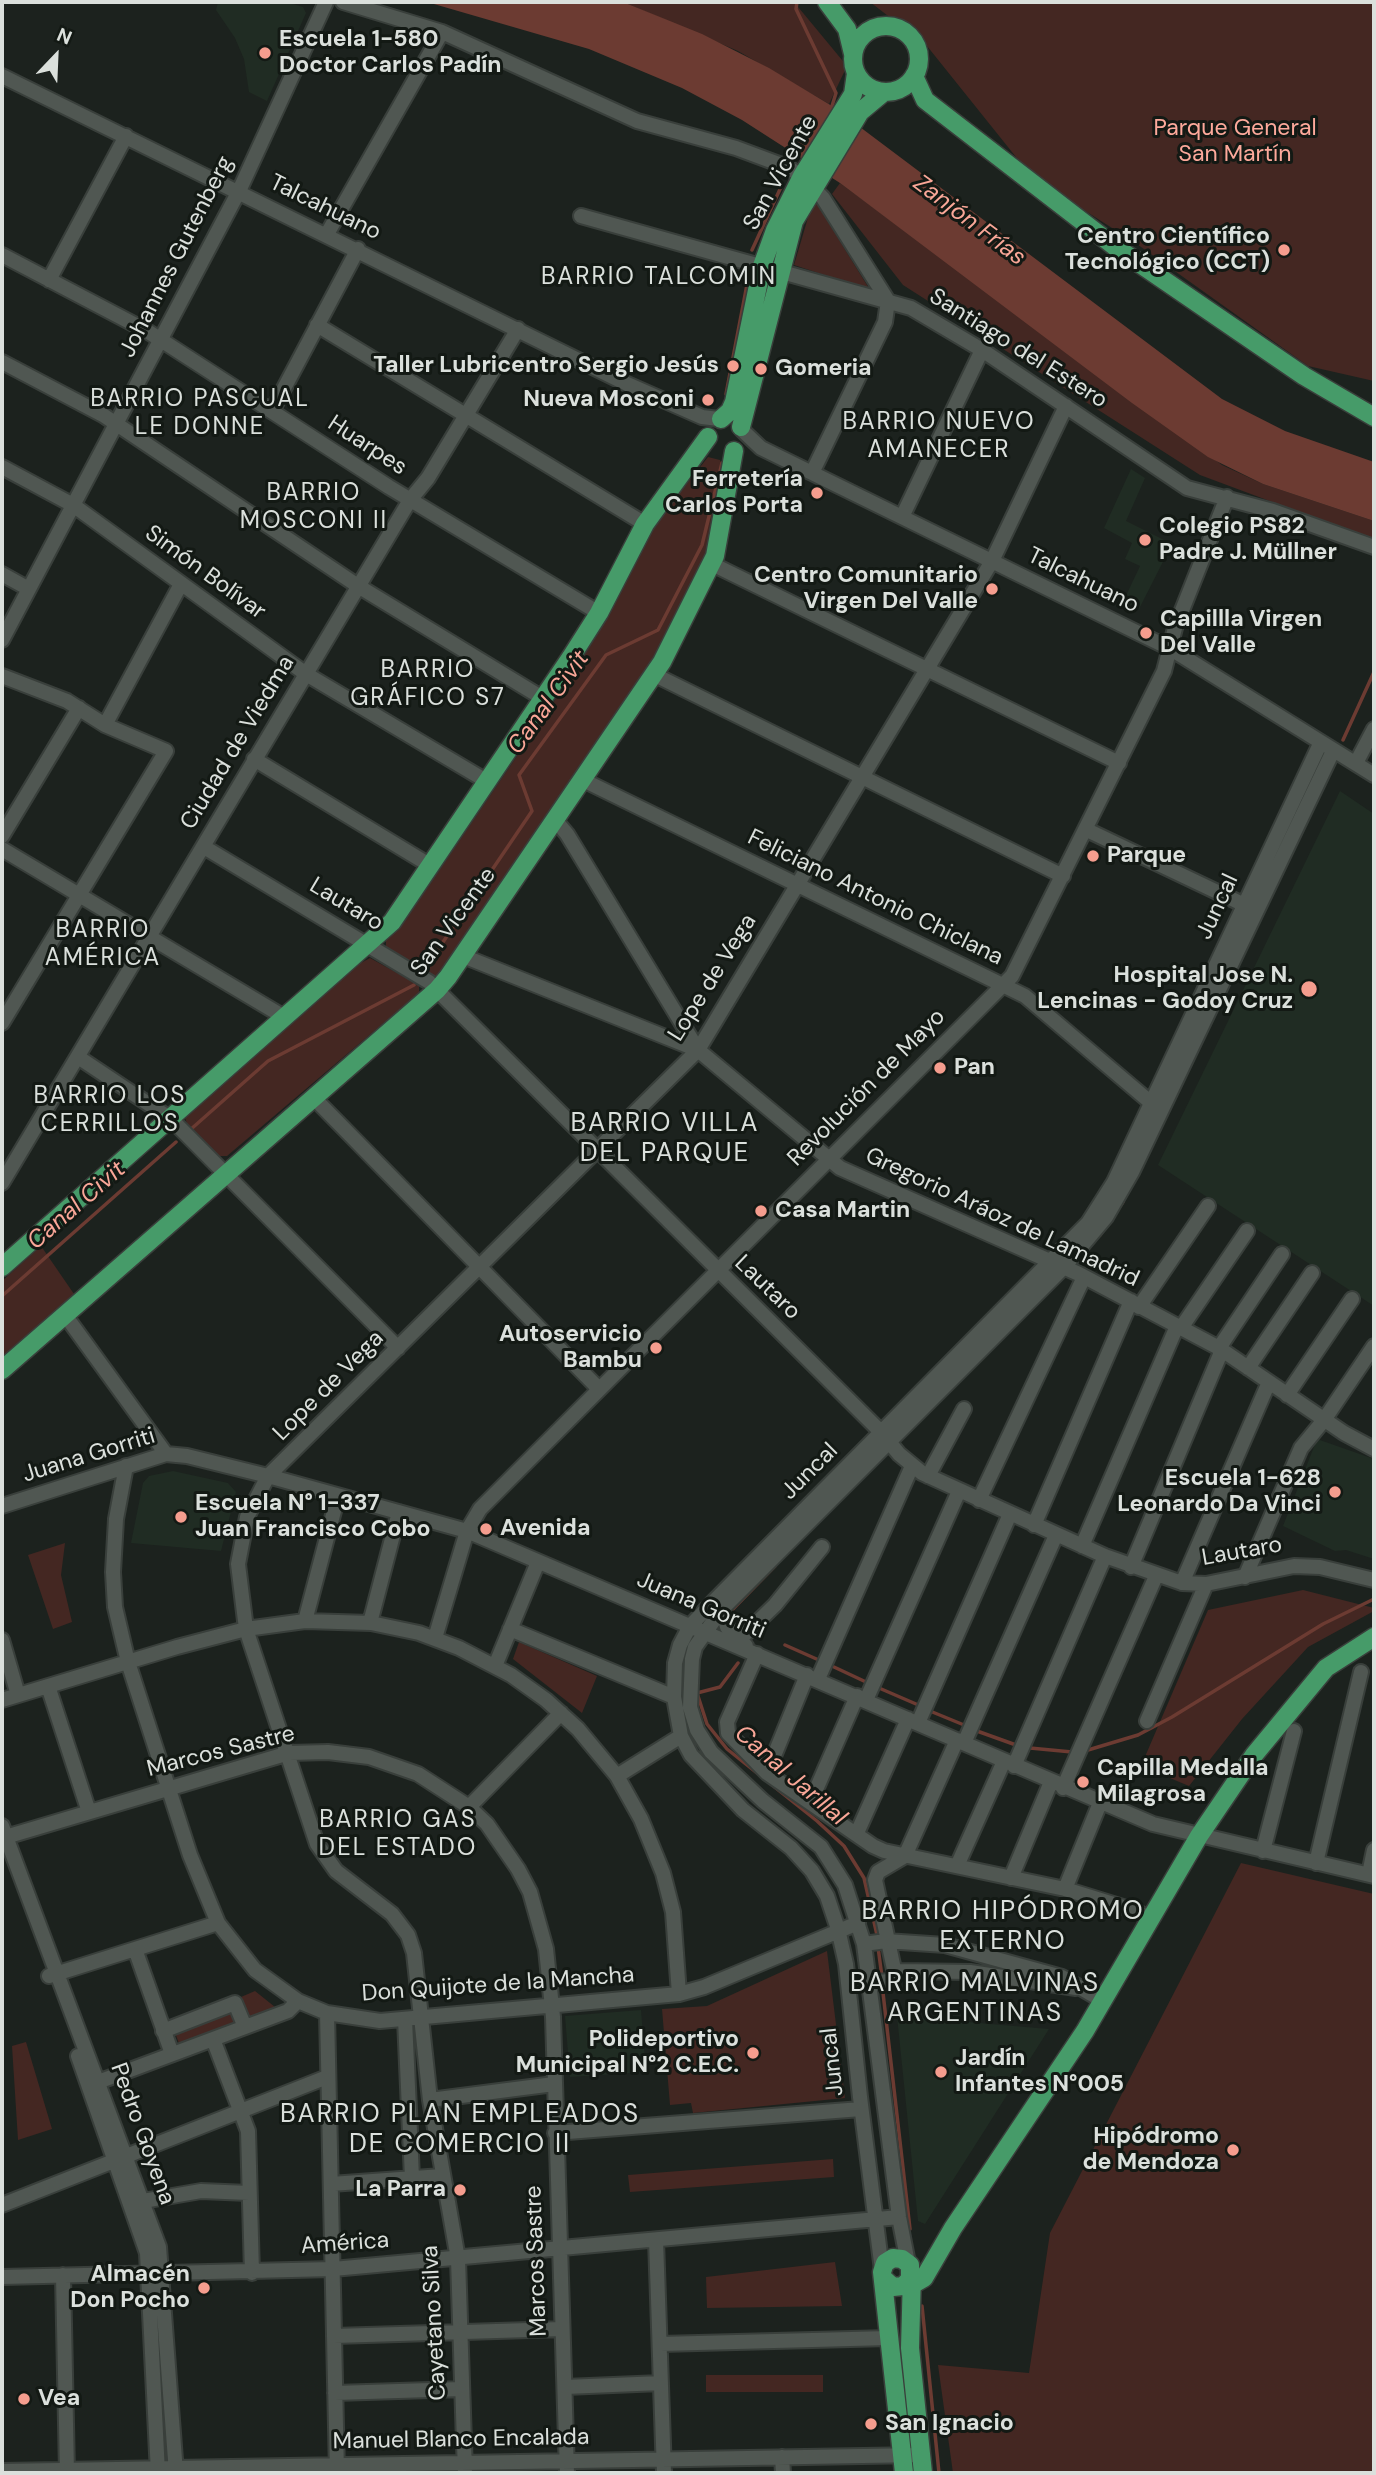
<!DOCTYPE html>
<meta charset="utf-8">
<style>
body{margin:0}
#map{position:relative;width:1376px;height:2475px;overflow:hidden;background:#1c221e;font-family:"DM Sans",sans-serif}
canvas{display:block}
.frame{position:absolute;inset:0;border:4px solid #dbe0dc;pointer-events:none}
.north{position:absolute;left:21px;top:21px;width:70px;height:70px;-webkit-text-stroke:5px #131914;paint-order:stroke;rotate:23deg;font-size:19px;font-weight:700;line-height:28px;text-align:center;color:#dbe0dc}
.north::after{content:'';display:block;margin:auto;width:24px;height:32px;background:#dbe0dc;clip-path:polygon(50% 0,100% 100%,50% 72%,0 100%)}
</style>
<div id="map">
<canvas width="1376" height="2475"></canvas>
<div class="frame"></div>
<div class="north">N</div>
</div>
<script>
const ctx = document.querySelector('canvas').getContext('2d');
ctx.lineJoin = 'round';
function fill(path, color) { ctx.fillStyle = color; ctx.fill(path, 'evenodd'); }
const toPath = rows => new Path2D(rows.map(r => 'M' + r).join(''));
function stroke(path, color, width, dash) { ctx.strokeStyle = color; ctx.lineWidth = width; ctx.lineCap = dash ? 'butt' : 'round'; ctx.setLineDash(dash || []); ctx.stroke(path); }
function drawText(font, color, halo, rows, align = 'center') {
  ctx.font = font + ' "DM Sans",sans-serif'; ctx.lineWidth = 6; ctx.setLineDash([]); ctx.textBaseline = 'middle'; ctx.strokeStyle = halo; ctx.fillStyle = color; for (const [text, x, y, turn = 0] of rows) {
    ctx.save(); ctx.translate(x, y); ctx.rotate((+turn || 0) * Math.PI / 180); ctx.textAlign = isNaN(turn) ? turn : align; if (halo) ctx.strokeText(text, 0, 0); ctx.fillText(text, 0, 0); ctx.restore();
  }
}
fill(toPath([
 [218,2,286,2,303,7,306,13,267,101,249,92,244,59,235,38,216,10],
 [1131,469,1145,478,1126,521,1172,544,1139,609,1123,602,1140,566,1125,559,1132,543,1104,528],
 [1340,791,1374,814,1374,1306,1158,1165],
 [1317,1439,1374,1459,1374,1559,1346,1550,1335,1551,1283,1526],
 [173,1471,228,1483,236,1492,221,1551,131,1543,143,1483,149,1476],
 [641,2010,646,2072,570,2077,565,2016],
 [897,2016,1049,2029,925,2224,918,2221]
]), '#202c23');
fill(toPath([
 [623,2,794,2,847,66,829,104,738,51],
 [870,2,1374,2,1374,381,1308,366,1134,242,1032,177,927,46],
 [840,183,1222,465,1263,484,1374,521,1374,540,1200,475,903,285,832,194],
 [812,204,817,204,870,290,794,265],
 [708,457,720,460,723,467,709,549,647,671,440,973,435,977,430,975,386,948,386,939,402,925,551,706,597,635,648,533],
 [370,958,419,985,419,993,227,1156,219,1156,187,1124,185,1117,359,964],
 [41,1246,74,1294,2,1357,2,1281],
 [65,1543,61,1575,72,1622,53,1629,28,1555],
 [1303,1590,1374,1608,1374,1611,1308,1647,1242,1719,1189,1786,1141,1766,1208,1610],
 [519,1642,597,1676,582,1713,513,1659],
 [1241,1863,1374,1894,1374,2473,953,2473,938,2365,1029,2373,1050,2233],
 [827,1951,845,2098,693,2113,691,2103,670,2105,662,2009,707,2006],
 [255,1991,275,2007,250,2018,241,1997],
 [231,2011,237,2025,180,2046,175,2033],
 [26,2042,52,2129,18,2140,12,2046],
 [833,2159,834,2177,630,2192,628,2175],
 [835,2262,842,2306,707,2308,706,2277],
 [706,2375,823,2375,823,2392,706,2392]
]), '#442722');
fill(toPath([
 [427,2,623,2,702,34,769,68,832,106,1222,399,1285,431,1374,462,1374,521,1263,484,1208,457,1132,403,840,183,742,120,682,88,589,49]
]), '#6c3b32');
stroke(toPath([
 [797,2,796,9,836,93,832,106],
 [752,250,781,187],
 [726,394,749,274],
 [1343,740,1374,672],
 [422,973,532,811,519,775,606,655,658,630,702,545,722,463],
 [190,1130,268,1061,414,985],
 [1100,1235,1123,1202],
 [2,1296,176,1142],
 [730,1612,775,1566],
 [785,1645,821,1661],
 [834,1667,866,1682],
 [879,1688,916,1704],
 [697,1693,707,1724,727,1749,817,1821,844,1846,864,1878,877,1935],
 [697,1693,720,1687,738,1663],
 [930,1711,964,1725],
 [977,1731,1016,1745],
 [1030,1748,1072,1752],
 [1088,1750,1138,1735,1172,1717,1323,1624,1374,1599],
 [878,1947,882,1977],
 [882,1984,910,2229],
 [922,2306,939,2473]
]), '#6c3b32', 3.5);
const minor = toPath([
 [343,2,442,32,637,121,736,148,787,167,802,176,823,198,888,301],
 [2,76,627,384,702,417,719,419],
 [581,216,911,308,982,350,1187,488,1273,511,1374,547],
 [327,234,442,32],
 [2,255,147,331,389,487,599,613],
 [49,280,126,136],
 [317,325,645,524],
 [2,362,103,415,358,586,544,699],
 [272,411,358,249],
 [742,430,761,448,1171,649,1374,775],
 [2,467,73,505,306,674,488,782],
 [812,473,885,322,888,301],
 [902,517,982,350],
 [712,564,1119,763],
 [2,574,29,589],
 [2,640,239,191,326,2],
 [655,675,1063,876],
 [2,676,67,701,105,725,166,751,2,1023],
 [105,725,181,584],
 [254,759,431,866],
 [1356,763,1374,729],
 [583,780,1025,996,1156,1107],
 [556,821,567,834,698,1050],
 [1087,830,1253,909],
 [2,836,79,708],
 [204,847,429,982,881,1432,899,1454,922,1473,1105,1556,1182,1583,1206,1584,1294,1566,1320,1567,1374,1580],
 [2,849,284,1017],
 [463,956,698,1050,840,1168,1079,1274,1219,1348,1344,1433,1374,1449],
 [78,1057,171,1119,398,1348],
 [313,1097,598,1388],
 [2,1183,410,500,428,478,518,329],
 [1139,1307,1208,1206],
 [65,1315,166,1454],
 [1181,1328,1247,1231],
 [1219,1348,1282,1254],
 [1248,1368,1312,1273],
 [1287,1395,1352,1299],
 [126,1466,116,1519,113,1572,115,1607,128,1662,190,1855,218,1923,255,1970,298,2001,327,2013,380,2021,679,1994,704,1987,858,1923],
 [928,1476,964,1409],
 [979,1500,1084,1277],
 [2,1506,166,1454,187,1456,268,1476,467,1531,1153,1824,1374,1876],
 [1034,1525,1131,1301],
 [1082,1546,1177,1326],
 [1131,1567,1222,1350],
 [1245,1577,1301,1448,1324,1420,1374,1346],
 [1182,1583,1269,1382],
 [722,1609,727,1627,746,1646],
 [305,1621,338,1496],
 [370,1623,399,1512],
 [510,1629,674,1697],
 [435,1638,467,1531,480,1509,1012,976,1164,671,1175,628,1227,497],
 [2,1640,18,1695],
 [739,1640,775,1605,822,1547],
 [757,1654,727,1722,728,1733,767,1773,873,1846,884,1851,1065,1889,1136,1911,1150,1919],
 [495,1666,538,1562],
 [818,1679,912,1466],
 [48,1686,89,1812],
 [2,1700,177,1647,246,1629,305,1621,371,1623,419,1633,459,1648,511,1675,546,1700,578,1729,617,1776,641,1819,663,1873,673,1912,679,1994],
 [866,1700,959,1491],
 [1147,1721,1206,1584],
 [918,1723,1010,1514],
 [964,1743,1056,1535],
 [1014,1766,1105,1556],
 [767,1773,807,1675],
 [617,1776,681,1736],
 [1063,1788,1156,1576],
 [811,1801,857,1696],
 [469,1807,561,1713],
 [2,1826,159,2247,176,2473],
 [857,1833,908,1719],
 [2,1838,289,1753,328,1752,369,1757,418,1774,469,1807,487,1824,518,1869,530,1892,546,1949,553,2017,567,2473],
 [1263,1851,1294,1731],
 [1316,1863,1361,1672],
 [957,1866,1004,1761],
 [1369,1874,1374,1850],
 [1011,1878,1051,1782],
 [1065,1889,1100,1803],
 [864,1944,886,1941,945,1945,1062,1977,1103,2001],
 [135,1949,172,2054],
 [895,1974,875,1880,878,1872,905,1856,957,1740],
 [49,1976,218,1923],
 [869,1988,877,1982,889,1981,899,1971,970,1972,1076,1988],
 [327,2013,337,2473],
 [405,2019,412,2178],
 [163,2031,235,2003,245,2027],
 [213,2039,248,2131,252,2273],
 [78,2056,147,2253,158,2473],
 [98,2082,288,2011,298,2001],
 [430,2100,554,2084],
 [555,2133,861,2109],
 [331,2184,442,2176],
 [143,2201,201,2191,249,2193],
 [2,2205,327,2077],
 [656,2240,664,2473],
 [908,2263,899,2217,864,1944,845,1885,821,1847,763,1801,711,1752,697,1730,690,1707,692,1659,695,1647,722,1609,1064,1267,1106,1217,1132,1172,1333,751],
 [882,2270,860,2097,846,1964,838,1929,827,1896,812,1871,791,1848,743,1810,691,1755,681,1736,674,1697,675,1663,680,1645,690,1626,714,1601,1088,1223,1114,1182,1320,744],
 [63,2275,67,2473],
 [2,2277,333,2269,899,2217],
 [334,2336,562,2329],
 [660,2344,889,2338],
 [565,2387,661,2383],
 [335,2393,462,2389],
 [782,2457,783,2473],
 [2,2471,920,2455],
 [465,2473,458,2259,430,2100,414,1953,408,1935,392,1914,336,1871,317,1844,246,1629,238,1564,247,1517,268,1476,698,1050,992,561,1066,406]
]);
const major = toPath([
 [827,2,847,29,853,54],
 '853 59a33 33 0 1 1 66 0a33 33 0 1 1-66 0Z',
 [914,76,925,100,1114,246,1304,376,1374,417],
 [721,419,730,411,734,402,762,266,775,230,802,176,853,94,856,73],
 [741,427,794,221,860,112,884,92],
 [2,1267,392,922,571,657,599,613,645,524,708,437],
 [2,1370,437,990,448,977,662,662,715,556,734,451],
 [912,2275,910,2348,923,2473],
 [884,2279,893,2287,903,2286,910,2279,910,2265,902,2259,893,2258,885,2263,882,2272,904,2473],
 [903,2286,912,2285,924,2278,953,2228,1085,2031,1199,1836,1254,1755,1326,1668,1374,1637]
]);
stroke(minor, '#393f3b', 18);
stroke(major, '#393f3b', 21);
stroke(minor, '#505752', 14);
stroke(major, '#469b69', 18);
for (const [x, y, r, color] of [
 [265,53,7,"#f59d8e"],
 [1284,250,7,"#f59d8e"],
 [733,366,7,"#f59d8e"],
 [761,369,7,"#f59d8e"],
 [708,400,7,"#f59d8e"],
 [817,493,7,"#f59d8e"],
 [1145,540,7,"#f59d8e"],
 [992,589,7,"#f59d8e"],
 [1146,633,7,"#f59d8e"],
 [1093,856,7,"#f59d8e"],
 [1309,989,9,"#f59d8e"],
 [940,1068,7,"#f59d8e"],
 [761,1211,7,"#f59d8e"],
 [656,1348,7,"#f59d8e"],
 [1335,1492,7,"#f59d8e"],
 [181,1517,7,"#f59d8e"],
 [486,1529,7,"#f59d8e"],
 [1083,1782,7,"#f59d8e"],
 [753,2053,7,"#f59d8e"],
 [941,2072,7,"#f59d8e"],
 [1233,2150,7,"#f59d8e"],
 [460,2190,7,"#f59d8e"],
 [204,2288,7,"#f59d8e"],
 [24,2399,7,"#f59d8e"],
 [871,2424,7,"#f59d8e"]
]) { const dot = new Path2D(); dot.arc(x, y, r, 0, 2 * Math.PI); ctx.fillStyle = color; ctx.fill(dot); stroke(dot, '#131914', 2.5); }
drawText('bold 23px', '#dbe0dc', '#131914', [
 ["Escuela 1-580",279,40],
 ["Doctor Carlos Padín",279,66],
 ["Centro Científico",1270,237,"right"],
 ["Tecnológico (CCT)",1270,263,"right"],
 ["Taller Lubricentro Sergio Jesús",719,366,"right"],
 ["Gomeria",775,369],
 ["Nueva Mosconi",694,400,"right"],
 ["Ferretería",803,480,"right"],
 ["Carlos Porta",803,506,"right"],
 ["Colegio PS82",1159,527],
 ["Padre J. Müllner",1159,553],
 ["Centro Comunitario",978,576,"right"],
 ["Virgen Del Valle",978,602,"right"],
 ["Capillla Virgen",1160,620],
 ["Del Valle",1160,646],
 ["Parque",1107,856],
 ["Hospital Jose N.",1293,976,"right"],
 ["Lencinas - Godoy Cruz",1293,1002,"right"],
 ["Pan",954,1068],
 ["Casa Martin",775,1211],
 ["Autoservicio",642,1335,"right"],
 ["Bambu",642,1361,"right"],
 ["Escuela 1-628",1321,1479,"right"],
 ["Leonardo Da Vinci",1321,1505,"right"],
 ["Escuela N° 1-337",195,1504],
 ["Juan Francisco Cobo",195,1530],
 ["Avenida",500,1529],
 ["Capilla Medalla",1097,1769],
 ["Milagrosa",1097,1795],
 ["Polideportivo",739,2040,"right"],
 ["Municipal N°2 C.E.C.",739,2066,"right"],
 ["Jardín",955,2059],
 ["Infantes N°005",955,2085],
 ["Hipódromo",1219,2137,"right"],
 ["de Mendoza",1219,2163,"right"],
 ["La Parra",446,2190,"right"],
 ["Almacén",190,2275,"right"],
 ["Don Pocho",190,2301,"right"],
 ["Vea",38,2399],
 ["San Ignacio",885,2424]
], 'left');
drawText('23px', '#fda99b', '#131914', [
 ["Parque General",1235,129],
 ["San Martín",1235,155]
]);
drawText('23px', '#dbe0dc', '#131914', [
 ["San Vicente",781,173,-61],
 ["Talcahuano",325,208,26],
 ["Johannes Gutenberg",177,257,-63],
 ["Santiago del Estero",1018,349,32],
 ["Huarpes",367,446,33],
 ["Simón Bolívar",205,573,36],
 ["Talcahuano",1083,581,26],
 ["Ciudad de Viedma",238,743,-59],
 ["Feliciano Antonio Chiclana",875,898,26],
 ["Lautaro",346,905,31],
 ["Juncal",1218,907,-65],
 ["San Vicente",454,922,-54],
 ["Lope de Vega",713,978,-58],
 ["Revolución de Mayo",867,1088,-45],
 ["Gregorio Aráoz de Lamadrid",1002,1218,25],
 ["Lautaro",767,1288,44],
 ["Lope de Vega",329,1386,-45],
 ["Juana Gorriti",89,1456,-17],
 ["Juncal",810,1472,-45],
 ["Lautaro",1242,1552,-10],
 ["Juana Gorriti",701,1606,23],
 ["Marcos Sastre",221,1752,-14],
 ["Don Quijote de la Mancha",498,1985,-4],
 ["Juncal",833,2062,-96],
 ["Pedro Goyena",142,2134,70],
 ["América",345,2244,-4],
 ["Marcos Sastre",537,2261,-92],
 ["Cayetano Silva",435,2323,-93],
 ["Manuel Blanco Encalada",461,2440,-1]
]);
drawText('italic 24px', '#faa798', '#131914', [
 ["Zanjón Frías",969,221,37],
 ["Canal Civit",549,703,-54],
 ["Canal Civit",77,1206,-41],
 ["Canal Jarillal",790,1776,41]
]);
ctx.letterSpacing = '2px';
drawText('24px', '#dbe0dc', '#131914', [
 ["BARRIO TALCOMIN",659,278],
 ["BARRIO PASCUAL",200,400],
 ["LE DONNE",200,428],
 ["BARRIO NUEVO",939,423],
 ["AMANECER",939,451],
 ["BARRIO",314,494],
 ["MOSCONI II",314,522],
 ["BARRIO",428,671],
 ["GRÁFICO S7",428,699],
 ["BARRIO",103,931],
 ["AMÉRICA",103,959],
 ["BARRIO LOS",110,1097],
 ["CERRILLOS",110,1125],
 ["BARRIO GAS",398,1821],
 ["DEL ESTADO",398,1849]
]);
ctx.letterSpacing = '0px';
ctx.letterSpacing = '2px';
drawText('26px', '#dbe0dc', '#131914', [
 ["BARRIO VILLA",665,1124],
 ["DEL PARQUE",665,1154],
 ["BARRIO HIPÓDROMO",1003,1912],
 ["EXTERNO",1003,1942],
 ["BARRIO MALVINAS",975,1984],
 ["ARGENTINAS",975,2014],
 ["BARRIO PLAN EMPLEADOS",460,2115],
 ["DE COMERCIO II",460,2145]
]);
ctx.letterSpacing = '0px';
</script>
